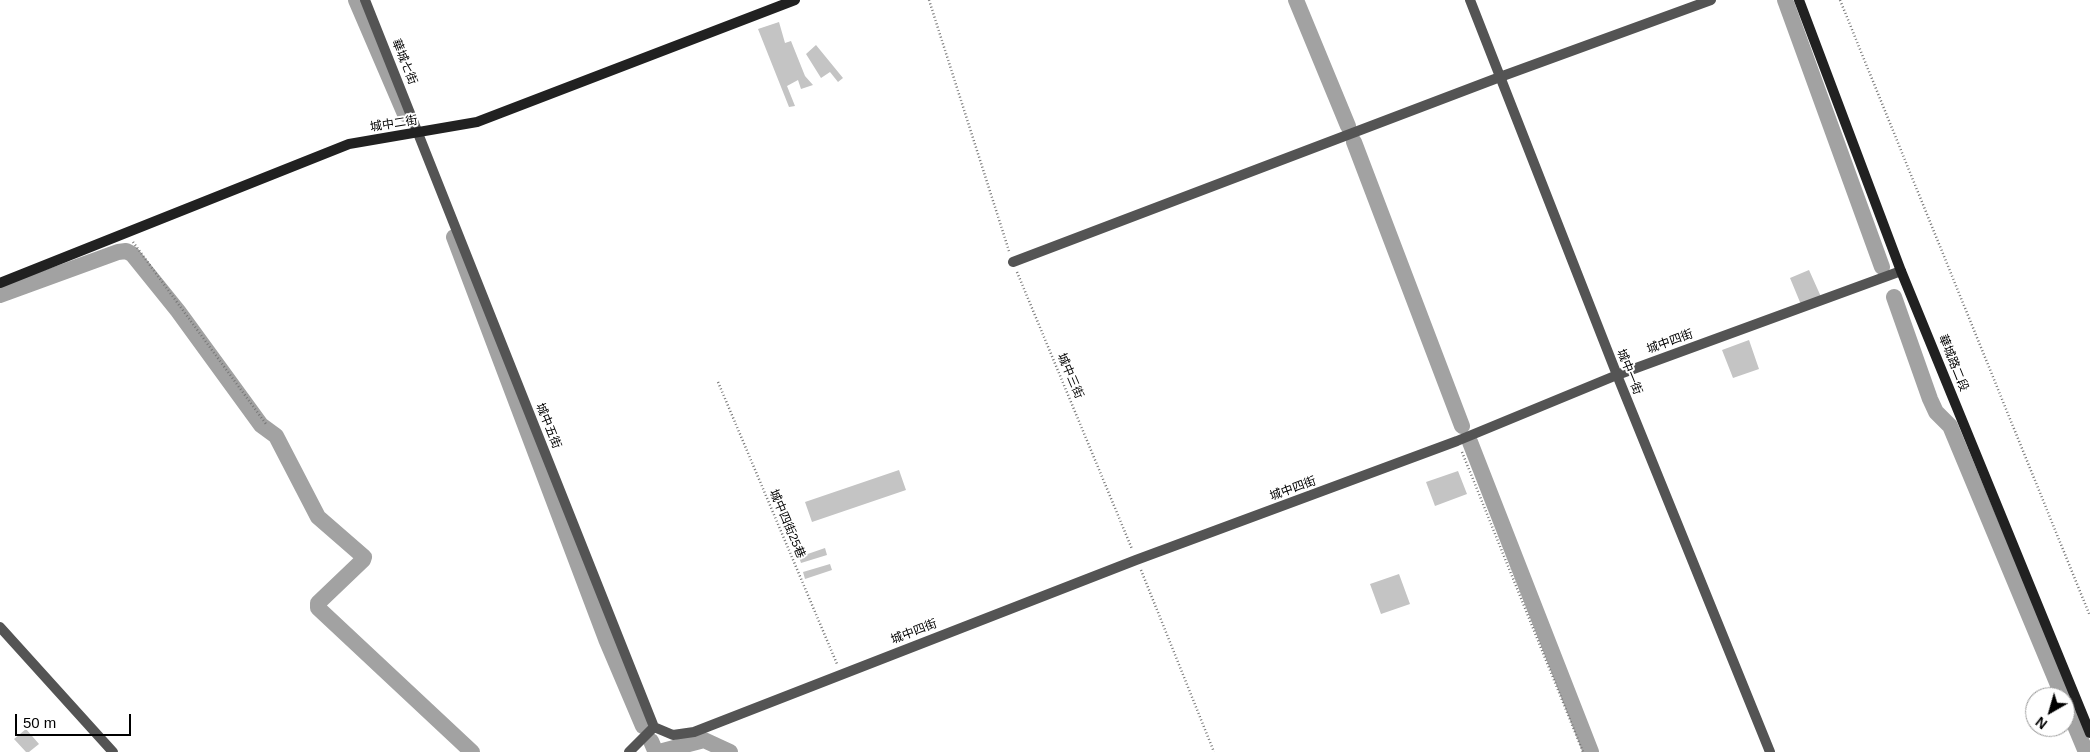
<!DOCTYPE html>
<meta charset="utf-8">
<style>
body{margin:0}
#map{position:relative;width:2090px;height:752px;overflow:hidden;background:#fff;font-family:Helvetica,sans-serif}
canvas{display:block}
.north{position:absolute;left:2025px;top:687px;width:50px;height:50px;box-sizing:border-box;background:#fff;border:1px solid #999;border-radius:50%;rotate:218deg;font-size:14px;font-weight:700;line-height:20px;text-align:center;color:#000}
.north::after{content:'';display:block;margin:auto;width:18px;height:22px;background:#000;clip-path:polygon(50% 0,100% 100%,50% 72%,0 100%)}
.scale{position:absolute;left:15px;top:714px;width:116px;height:22px;box-sizing:border-box;border:2px solid #000;border-top:0;padding-left:6px;font-size:15px;line-height:18px;white-space:nowrap;color:#000;-webkit-text-stroke:4px #fff;paint-order:stroke}
</style>
<div id="map">
<canvas width="2090" height="752"></canvas>
<div class="north">N</div>
<div class="scale">50 m</div>
</div>
<script>
const ctx = document.querySelector('canvas').getContext('2d');
ctx.lineJoin = 'round';
const toPath = rows => new Path2D(rows.map(r => 'M' + r).join(''));
function stroke(path, color, width, dash) { ctx.strokeStyle = color; ctx.lineWidth = width; ctx.lineCap = dash ? 'butt' : 'round'; ctx.setLineDash(dash || []); ctx.stroke(path); }
function fill(path, color) { ctx.fillStyle = color; ctx.fill(path, 'evenodd'); }
function drawText(font, color, halo, rows, align = 'center') {
  ctx.font = font + ' Helvetica,"Noto Sans TC",sans-serif'; ctx.lineWidth = 4; ctx.setLineDash([]); ctx.textBaseline = 'middle'; ctx.strokeStyle = halo; ctx.fillStyle = color; for (const [text, x, y, turn = 0] of rows) {
    ctx.save(); ctx.translate(x, y); ctx.rotate((+turn || 0) * Math.PI / 180); ctx.textAlign = isNaN(turn) ? turn : align; if (halo) ctx.strokeText(text, 0, 0); ctx.fillText(text, 0, 0); ctx.restore();
  }
}
stroke(toPath([
 [356,0,405,114],
 [1296,0,1348,126],
 [1785,0,1882,267],
 [1354,142,1462,426],
 [454,237,606,639,643,726],
 [0,295,118,252,126,251,132,254,178,311,261,425,276,436,318,517,364,557,363,560,318,603,318,608,472,752],
 [1894,297,1930,399,1936,412,1950,426,2063,697],
 [1470,442,1591,752],
 [2065,702,2086,752],
 [651,741,654,748,659,752,704,740,730,752]
]), '#a2a2a2', 16);
fill(toPath([
 [779,22,785,43,791,41,805,76,813,85,801,89,798,80,787,86,795,106,789,107,758,29],
 [816,45,843,78,838,82,830,72,821,78,806,54],
 [1809,270,1822,299,1802,307,1790,278],
 [1749,340,1759,369,1733,378,1722,350],
 [899,470,906,490,812,522,805,502],
 [1458,471,1467,494,1435,506,1426,482],
 [825,548,827,555,801,563,799,557],
 [830,564,832,570,805,579,803,572],
 [1399,574,1410,604,1381,614,1370,584],
 [26,729,39,744,29,752,26,752,14,739]
]), '#c4c4c4');
stroke(toPath([
 [929,0,1009,251],
 [1840,0,2090,616],
 [133,242,266,424],
 [1017,272,1132,549],
 [718,382,837,664],
 [1462,452,1583,752],
 [1141,570,1214,752]
]), '#767676', 2.5, [1, 2.5]);
stroke(toPath([
 [365,0,654,727],
 [1470,0,1617,375,1770,752],
 [1013,262,1500,77,1711,0],
 [0,627,113,752],
 [629,752,654,727,673,735,694,732,1136,560,1457,441,1617,375,1901,271]
]), '#545454', 10);
stroke(toPath([
 [1799,0,1901,271,2090,733],
 [0,283,349,144,477,122,795,0]
]), '#212121', 10);
drawText('12px', '#000', '#fff', [
 ["華城七街",404,62,68],
 ["城中二街",394,124,-9],
 ["城中四街",1670,342,-20],
 ["華城路二段",1953,363,68],
 ["城中一街",1629,372,68],
 ["城中三街",1070,376,67],
 ["城中五街",548,426,68],
 ["城中四街",1293,489,-20],
 ["城中四街25巷",787,524,67],
 ["城中四街",914,632,-21]
]);
</script>
